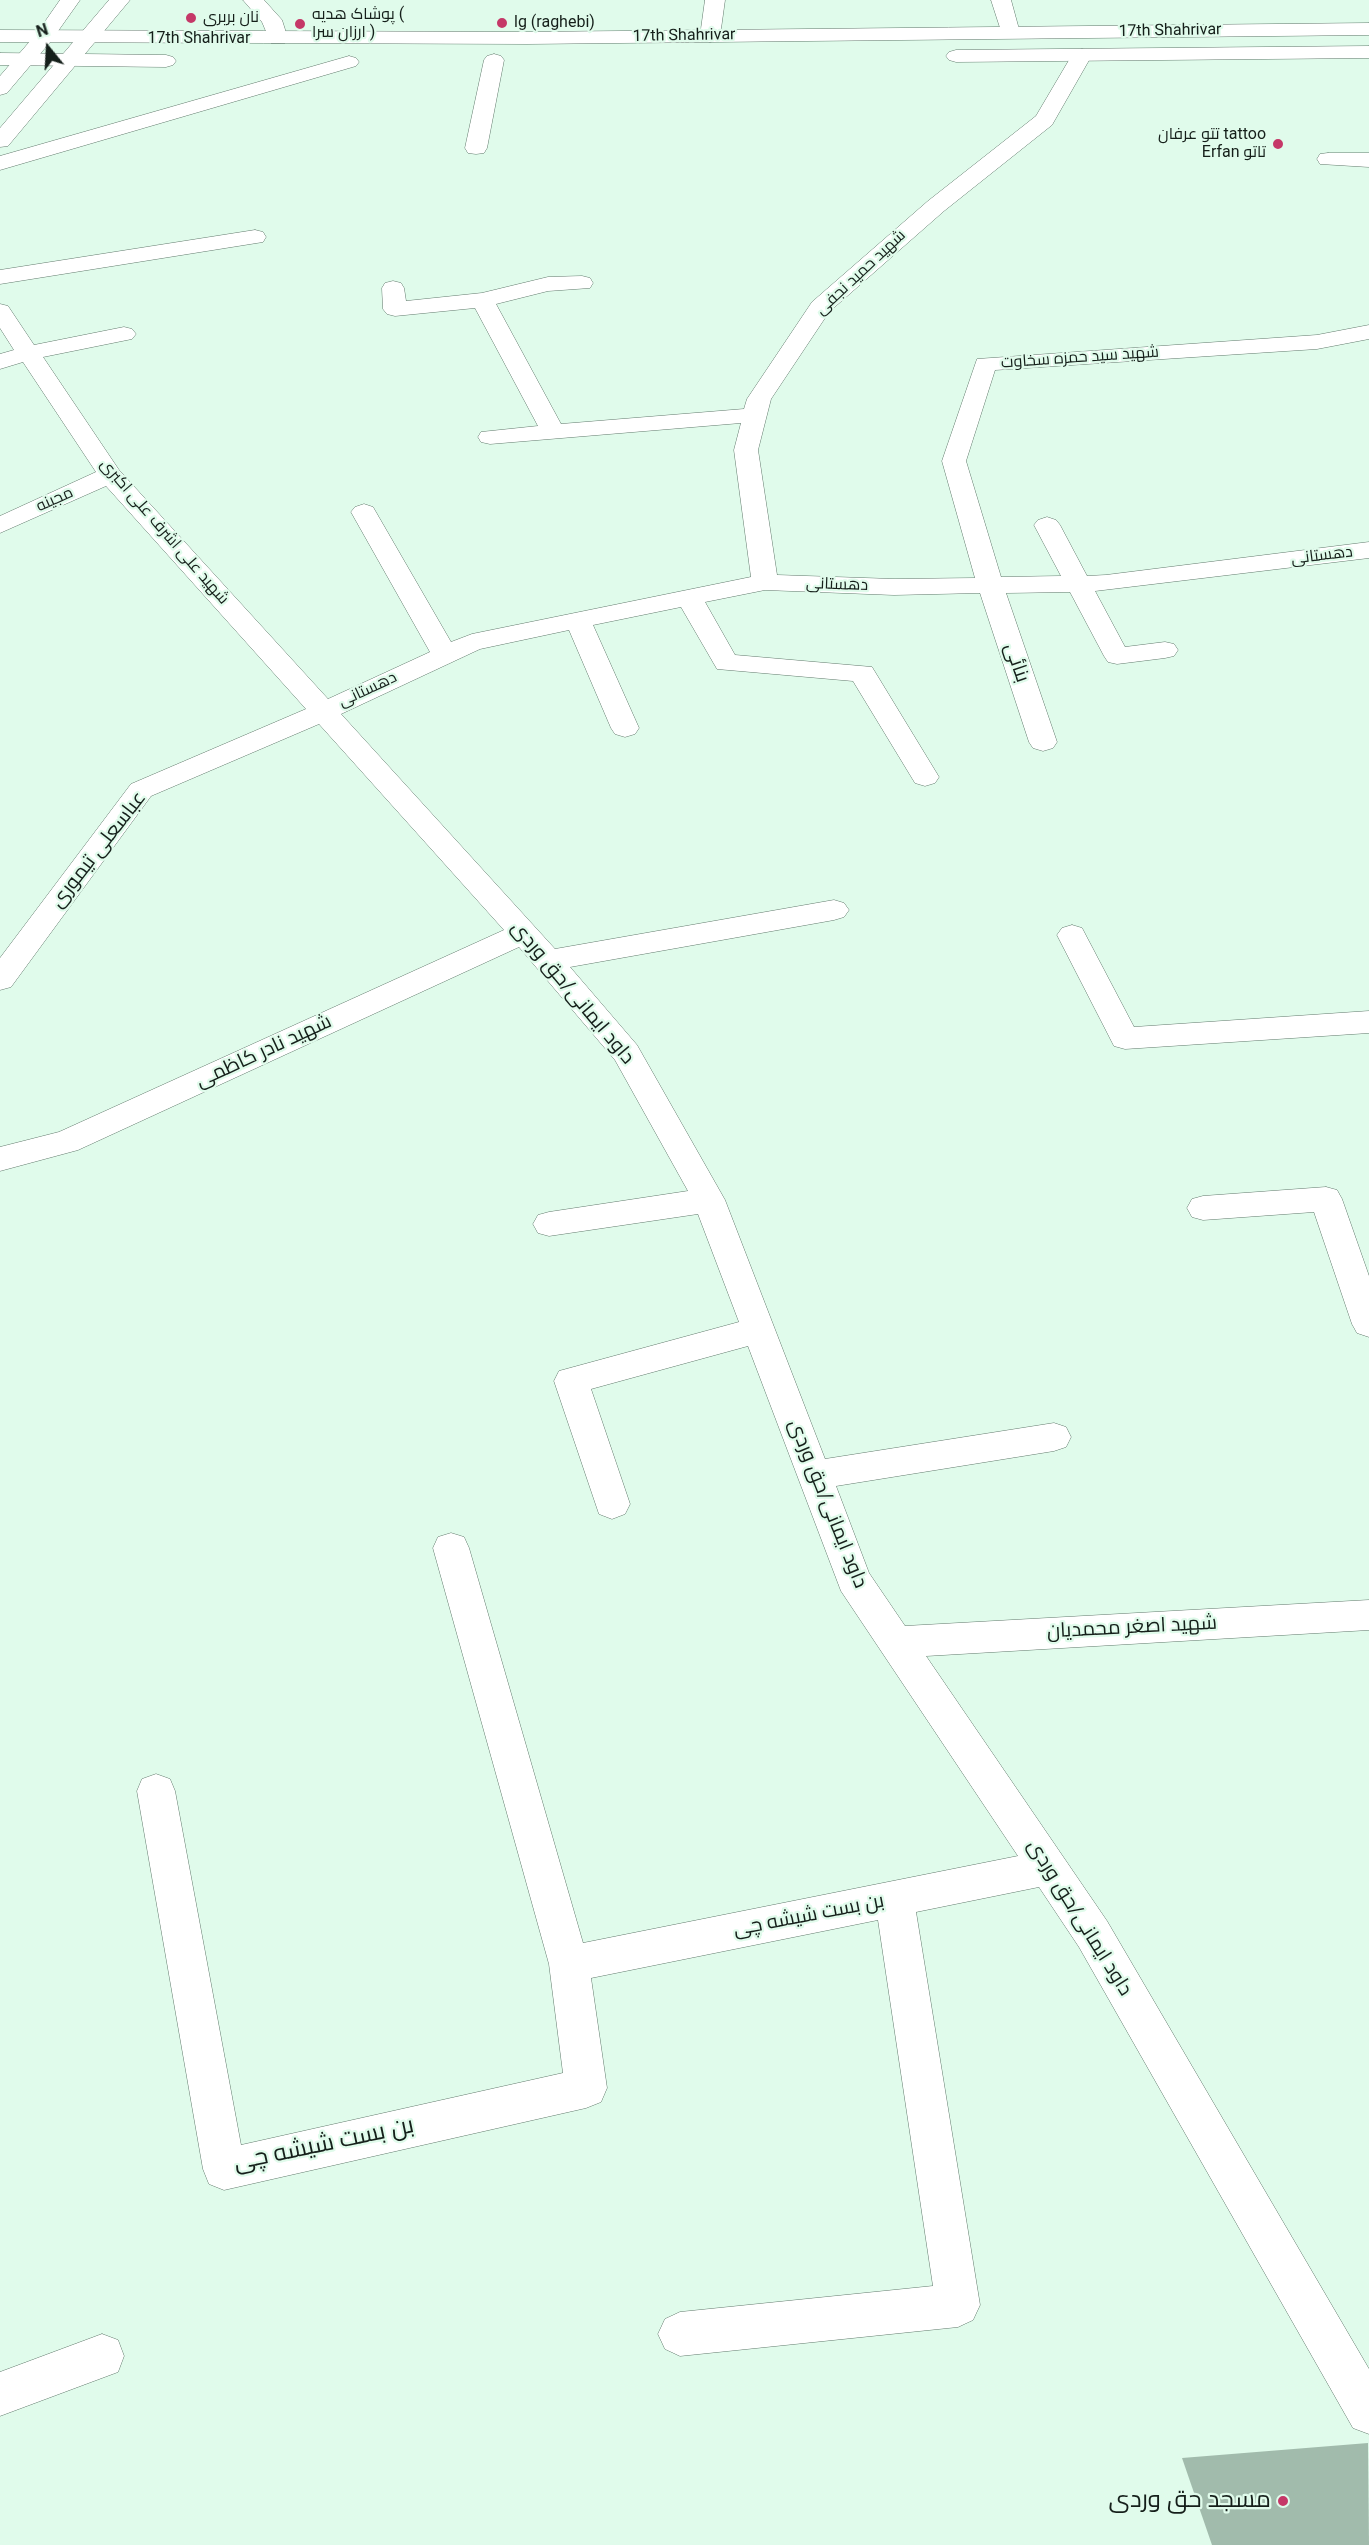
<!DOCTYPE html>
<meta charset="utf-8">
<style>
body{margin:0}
#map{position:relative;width:1369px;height:2545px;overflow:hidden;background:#e0fbeb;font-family:Roboto,sans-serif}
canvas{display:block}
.north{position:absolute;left:18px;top:18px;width:60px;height:60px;-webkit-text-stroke:4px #e0fbeb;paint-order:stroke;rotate:342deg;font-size:16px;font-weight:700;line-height:24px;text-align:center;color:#151f1a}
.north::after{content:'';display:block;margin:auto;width:21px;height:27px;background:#151f1a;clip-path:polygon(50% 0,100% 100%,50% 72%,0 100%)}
</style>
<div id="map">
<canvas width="1369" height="2545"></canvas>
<div class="north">N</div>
</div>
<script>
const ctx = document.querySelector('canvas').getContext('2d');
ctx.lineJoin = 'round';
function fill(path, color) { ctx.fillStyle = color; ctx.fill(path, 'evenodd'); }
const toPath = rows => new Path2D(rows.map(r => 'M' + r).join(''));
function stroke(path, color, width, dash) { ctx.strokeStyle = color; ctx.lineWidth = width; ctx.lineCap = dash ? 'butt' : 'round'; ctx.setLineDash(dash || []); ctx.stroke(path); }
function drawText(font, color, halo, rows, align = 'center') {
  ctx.font = font + ' Roboto,Cairo,sans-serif'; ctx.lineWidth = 4.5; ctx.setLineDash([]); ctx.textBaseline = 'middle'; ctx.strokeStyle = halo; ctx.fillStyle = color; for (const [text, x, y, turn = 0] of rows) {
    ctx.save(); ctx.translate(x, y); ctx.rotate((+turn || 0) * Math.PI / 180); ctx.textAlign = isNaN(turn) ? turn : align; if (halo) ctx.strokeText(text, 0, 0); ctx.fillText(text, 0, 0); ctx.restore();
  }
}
fill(toPath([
 [1368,2443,1369,2545,1212,2545,1182,2458]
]), '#a1bbac');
const minor = toPath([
 [60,0,80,0,51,41,7,93,0,95,0,76,37,33,60,0],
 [109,0,130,0,8,146,0,147,0,128,109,0],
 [243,0,264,0,282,20,288,39,285,43,271,43,262,22,243,0],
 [705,0,725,0,720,36,717,40,710,42,703,40,700,36,705,0],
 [991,0,1011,0,1020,33,1017,37,1003,37,991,0],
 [1082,49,1089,51,1092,55,1052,125,944,211,829,312,771,399,758,450,777,575,894,579,975,578,942,461,977,359,1317,335,1369,325,1369,339,1317,349,995,370,966,461,1001,577,1061,576,1034,525,1038,520,1047,517,1056,520,1060,525,1087,576,1106,575,1369,542,1369,558,1095,591,1125,647,1165,642,1174,644,1178,650,1174,656,1165,658,1117,664,1108,662,1104,656,1070,592,1006,593,1057,742,1053,748,1043,751,1033,748,1029,742,980,593,894,595,765,590,705,602,735,655,872,667,939,777,935,783,925,786,915,783,853,681,717,669,681,607,593,625,639,728,635,734,625,737,615,734,611,728,569,630,480,649,341,714,555,949,834,900,844,903,849,910,844,917,834,920,570,967,637,1045,725,1200,825,1459,1054,1423,1066,1427,1071,1437,1066,1447,1054,1451,836,1486,869,1573,905,1626,1369,1600,1369,1630,926,1656,1107,1921,1369,2369,1369,2434,1353,2428,1079,1947,1039,1887,916,1912,980,2305,973,2320,958,2327,680,2356,665,2349,658,2334,665,2319,680,2312,933,2286,878,1920,591,1978,607,2088,601,2102,586,2108,224,2190,209,2184,203,2169,137,1791,142,1779,156,1774,170,1779,175,1791,241,2145,563,2073,549,1964,433,1548,438,1537,451,1533,464,1537,469,1548,583,1943,1018,1856,841,1591,748,1346,591,1389,630,1504,625,1514,612,1519,599,1514,554,1381,559,1371,739,1322,698,1214,549,1236,538,1233,533,1224,538,1215,549,1212,688,1191,615,1060,519,947,78,1150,0,1171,0,1147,59,1132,504,930,319,724,151,796,11,987,0,990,0,958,131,784,306,709,106,486,0,533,0,516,96,472,23,362,0,369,0,354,14,350,0,328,0,304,8,306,34,345,124,327,132,329,136,334,132,339,43,357,119,470,328,699,430,652,351,512,355,507,364,504,373,507,451,642,472,634,751,577,734,450,741,423,490,444,481,442,478,437,481,432,538,426,475,308,395,316,387,314,383,309,382,288,385,283,393,281,401,283,404,288,406,301,482,293,548,277,582,276,590,278,593,283,590,288,548,291,496,304,561,424,744,409,747,399,812,302,928,201,1036,116,1072,55,1075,51,1082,49],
 [494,54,501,56,504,60,487,148,484,153,476,154,468,153,465,148,484,60,487,56,494,54],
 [1328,153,1369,153,1369,167,1320,164,1317,159,1320,154,1328,153],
 [255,230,263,232,266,237,263,242,0,284,0,270,255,230],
 [1072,925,1082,928,1134,1027,1369,1011,1369,1033,1125,1049,1114,1046,1057,935,1062,928,1072,925],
 [1326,1187,1337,1190,1342,1199,1369,1276,1369,1337,1357,1333,1352,1324,1314,1212,1203,1220,1192,1217,1187,1208,1192,1199,1203,1196,1326,1187],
 [102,2334,118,2340,124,2356,118,2372,0,2416,0,2372,102,2334]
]);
const major = toPath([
 [1369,23,1369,35,527,44,0,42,0,30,527,32,1369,23],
 [1369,46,1369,58,956,62,949,60,946,56,949,52,956,50,1369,46],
 [0,53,166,55,173,57,176,61,173,65,166,67,0,65,0,53],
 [349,56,356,58,359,62,356,66,0,170,0,156,349,56]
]);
stroke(minor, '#627a6d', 1);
stroke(major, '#627a6d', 1);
fill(minor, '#fff');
fill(major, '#fff');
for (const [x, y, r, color] of [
 [191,18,6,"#c53868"],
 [502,23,6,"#c53868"],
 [300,24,6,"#c53868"],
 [1278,144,6,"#c53868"],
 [1283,2501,6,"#c53868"]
]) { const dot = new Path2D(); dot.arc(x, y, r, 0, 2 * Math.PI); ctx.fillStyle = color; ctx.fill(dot); stroke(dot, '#e0fbeb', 2); }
drawText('16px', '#151f1a', '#e0fbeb', [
 ["پوشاک هدیه (",312,15],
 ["ارزان سرا )",312,33],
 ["نان بربری",203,18],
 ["lg (raghebi)",514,23],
 ["تتو عرفان tattoo",1266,135,"right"],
 ["Erfan تاتو",1266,153,"right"]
], 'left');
drawText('16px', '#151f1a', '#e0fbeb', [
 ["17th Shahrivar",1170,31,-1],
 ["17th Shahrivar",684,36,-1],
 ["17th Shahrivar",199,39],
 ["شهید حمید نجفی",861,273,-43],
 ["شهید سید حمزه سخاوت",1080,358,-4],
 ["مجینه",55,500,-24],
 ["شهید علی اشرف علی اکبری",164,532,49],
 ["دهستانی",1322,556,-7],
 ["دهستانی",837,585,2],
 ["دهستانی",368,690,-25]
]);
drawText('20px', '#151f1a', '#e0fbeb', [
 ["بنائی",1016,663,71],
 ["عباسعلی تیموری",99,850,-52],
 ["داود ایمانی/حق وردی",572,993,50],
 ["شهید نادر کاظمی",264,1052,-25],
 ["داود ایمانی/حق وردی",827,1504,68],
 ["شهید اصغر محمدیان",1132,1628,-3],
 ["بن بست شیشه چی",809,1916,-11],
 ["داود ایمانی/حق وردی",1079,1918,58]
]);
drawText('24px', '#151f1a', '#e0fbeb', [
 ["بن بست شیشه چی",324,2145,-12]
]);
drawText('24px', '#151f1a', '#e0fbeb', [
 ["مسجد حق وردی",1271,2501]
], 'right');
</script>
